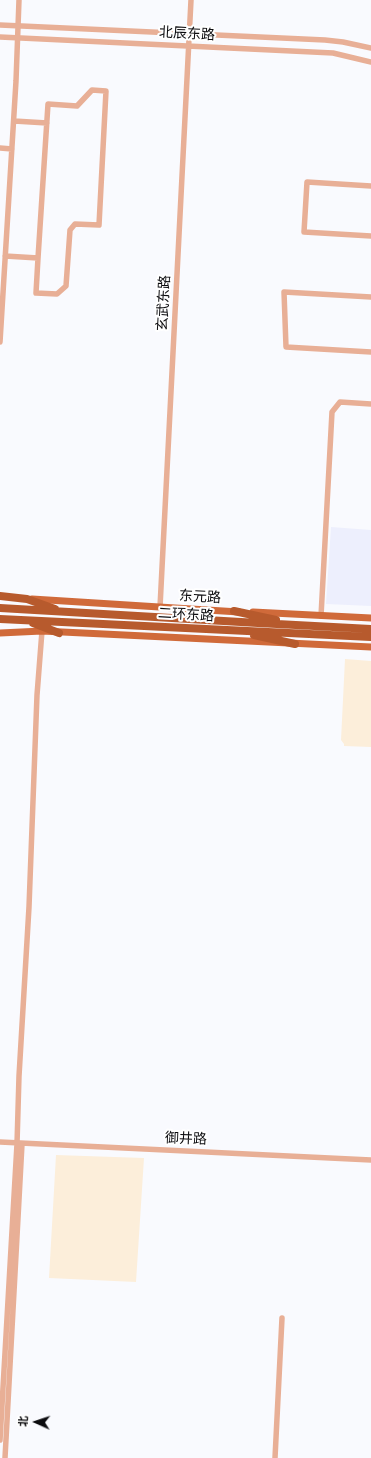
<!DOCTYPE html>
<meta charset="utf-8">
<style>
body{margin:0}
#map{position:relative;width:371px;height:1458px;overflow:hidden;background:#f9fafe;font-family:"Zilla Slab","Noto Sans SC",serif}
canvas{display:block}
.north{position:absolute;left:16px;top:1402px;width:40px;height:40px;-webkit-text-stroke:3px #fff;paint-order:stroke;rotate:273deg;font-size:11px;font-weight:700;line-height:16px;text-align:center;color:#0b0b0e}
.north::after{content:'';display:block;margin:auto;width:14px;height:18px;background:#0b0b0e;clip-path:polygon(50% 0,100% 100%,50% 72%,0 100%)}
</style>
<div id="map">
<canvas width="371" height="1458"></canvas>
<div class="north">北</div>
</div>
<script>
const ctx = document.querySelector('canvas').getContext('2d');
ctx.lineJoin = 'round';
function fill(path, color) { ctx.fillStyle = color; ctx.fill(path, 'evenodd'); }
const toPath = rows => new Path2D(rows.map(r => 'M' + r).join(''));
function stroke(path, color, width, dash) { ctx.strokeStyle = color; ctx.lineWidth = width; ctx.lineCap = dash ? 'butt' : 'round'; ctx.setLineDash(dash || []); ctx.stroke(path); }
function drawText(font, color, halo, rows, align = 'center') {
  ctx.font = font + ' "Zilla Slab","Noto Sans SC",serif'; ctx.lineWidth = 4; ctx.setLineDash([]); ctx.textBaseline = 'middle'; ctx.strokeStyle = halo; ctx.fillStyle = color; for (const [text, x, y, turn = 0] of rows) {
    ctx.save(); ctx.translate(x, y); ctx.rotate((+turn || 0) * Math.PI / 180); ctx.textAlign = isNaN(turn) ? turn : align; if (halo) ctx.strokeText(text, 0, 0); ctx.fillText(text, 0, 0); ctx.restore();
  }
}
fill(toPath([
 [331,527,371,530,371,606,326,604]
]), '#edeffd');
fill(toPath([
 [345,659,371,661,371,747,344,746,344,744,341,740],
 [56,1155,144,1158,136,1282,49,1278]
]), '#fceeda');
stroke(toPath([
 [0,25,325,40,343,42,371,48],
 [0,37,333,53,371,62],
 [14,121,47,123],
 [0,148,12,149],
 [371,186,307,182,304,232,371,236],
 [5,256,38,258,36,293,57,294,66,286,70,230,75,224,99,225,106,91,92,90,77,106,48,104,38,258],
 [371,297,284,292,286,347,371,352],
 [0,342,16,81,19,0],
 [160,607,191,0],
 [321,616,332,412,340,402,371,404],
 [0,1142,371,1160],
 [0,1440,17,1144,19,1076,29,907,37,695,42,631],
 [5,1458,22,1144],
 [275,1458,282,1318]
]), '#e8af96', 5.5);
stroke(toPath([
 [32,599,239,612],
 [253,612,371,618],
 [0,633,42,631,371,647]
]), '#d06a3a', 7);
stroke(toPath([
 [0,596,27,599,55,609],
 [0,608,258,623,371,629],
 [234,611,276,620],
 [0,619,371,637],
 [33,623,59,633],
 [254,635,295,644]
]), '#b75a2d', 8);
drawText('14px', '#0b0b0e', '#fff', [
 ["北辰东路",187,34,3],
 ["玄武东路",164,303,-87],
 ["东元路",200,597,3],
 ["二环东路",186,615,3],
 ["御井路",186,1139,2]
]);
</script>
